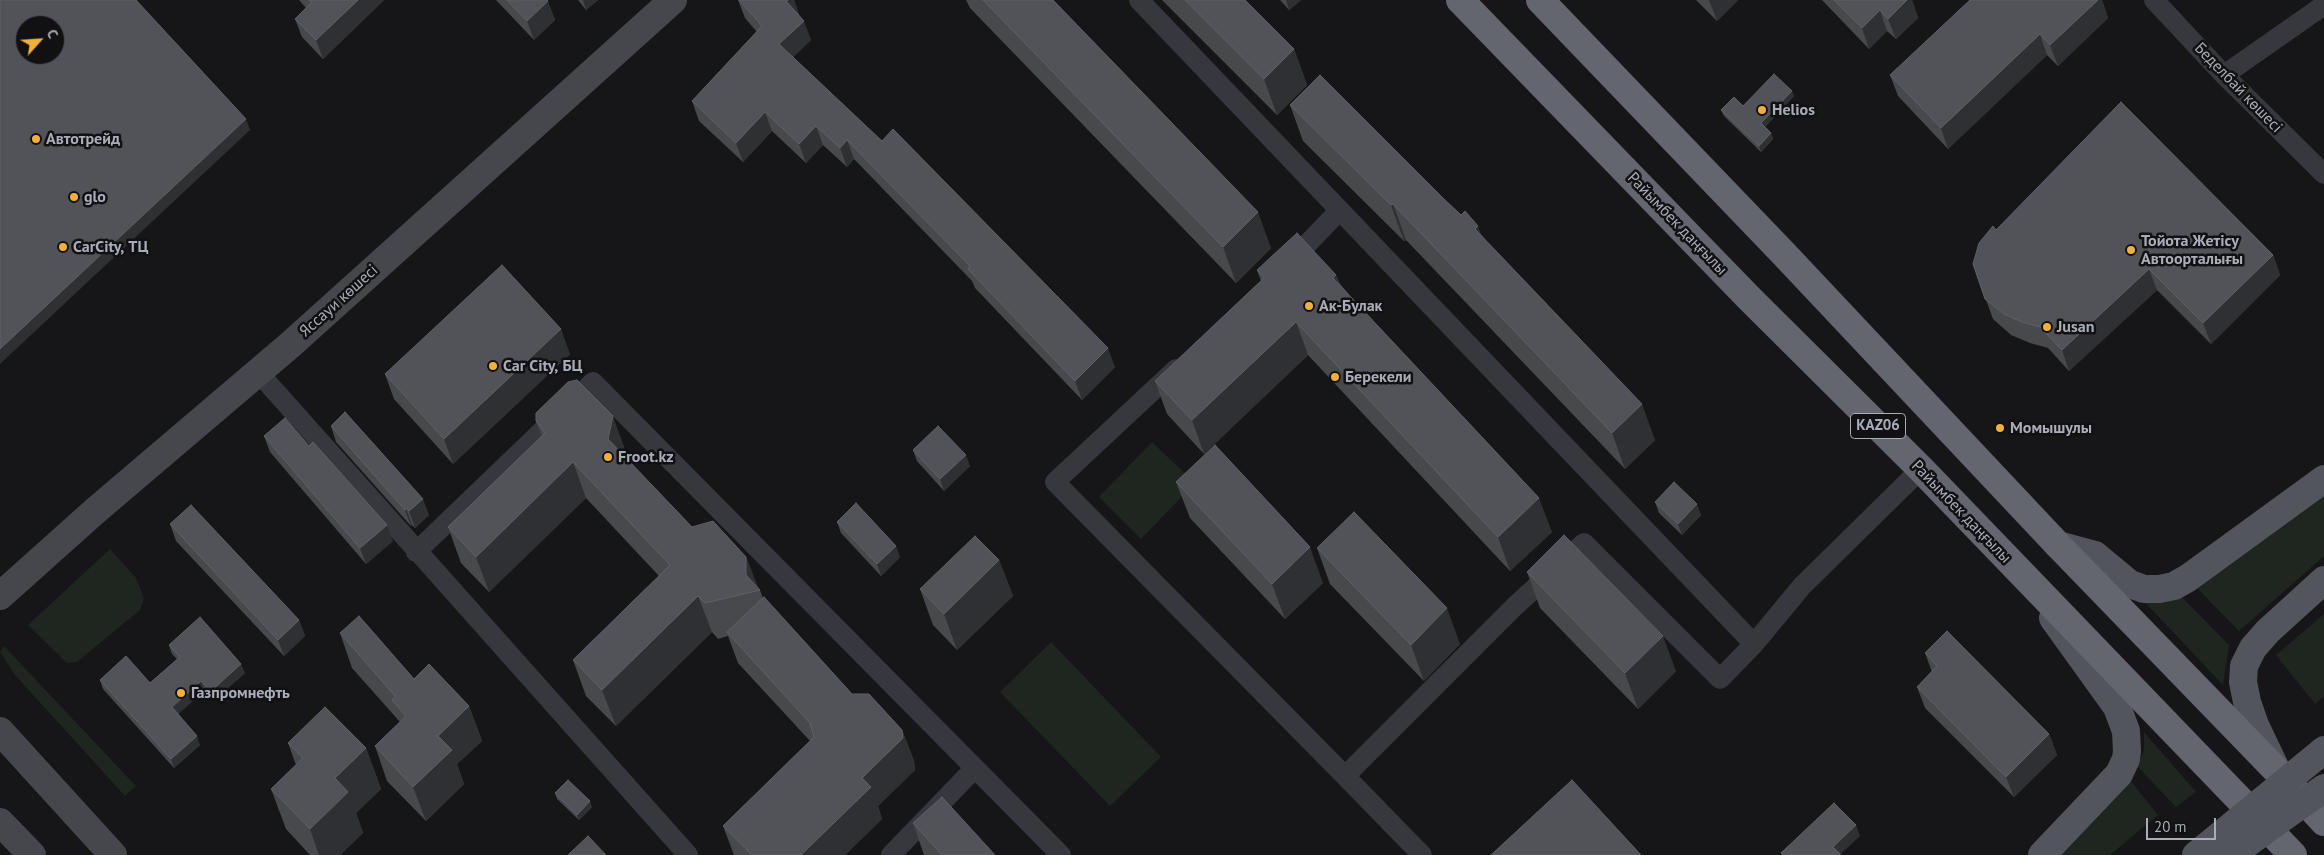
<!DOCTYPE html>
<meta charset="utf-8">
<style>
body{margin:0}
#map{position:relative;width:2324px;height:855px;overflow:hidden;background:#161618;font-family:"PT Sans",sans-serif}
canvas{display:block}
.north{position:absolute;left:15px;top:15px;width:50px;height:50px;box-sizing:border-box;background:#111113;border:1px solid #4d4f55;border-radius:50%;rotate:64deg;font-size:14px;font-weight:700;line-height:20px;text-align:center;color:#a8adb8}
.north::after{content:'';display:block;margin:auto;width:18px;height:22px;background:#f2b134;clip-path:polygon(50% 0,100% 100%,50% 72%,0 100%)}
.scale{position:absolute;left:2146px;top:818px;width:70px;height:22px;box-sizing:border-box;border:2px solid #a8adb8;border-top:0;padding-left:6px;font-size:15px;line-height:18px;white-space:nowrap;color:#a8adb8;-webkit-text-stroke:4px #111113;paint-order:stroke}
</style>
<div id="map">
<canvas width="2324" height="855"></canvas>
<div class="north">С</div>
<div class="scale">20 m</div>
</div>
<script>
const ctx = document.querySelector('canvas').getContext('2d');
ctx.lineJoin = 'round';
function fill(path, color) { ctx.fillStyle = color; ctx.fill(path, 'evenodd'); }
const toPath = rows => new Path2D(rows.map(r => 'M' + r).join(''));
function stroke(path, color, width, dash) { ctx.strokeStyle = color; ctx.lineWidth = width; ctx.lineCap = dash ? 'butt' : 'round'; ctx.setLineDash(dash || []); ctx.stroke(path); }
function drawText(font, color, halo, rows, align = 'center') {
  ctx.font = font + ' "PT Sans",sans-serif'; ctx.lineWidth = 5; ctx.setLineDash([]); ctx.textBaseline = 'middle'; ctx.strokeStyle = halo; ctx.fillStyle = color; for (const [text, x, y, turn = 0] of rows) {
    ctx.save(); ctx.translate(x, y); ctx.rotate((+turn || 0) * Math.PI / 180); ctx.textAlign = isNaN(turn) ? turn : align; if (halo) ctx.strokeText(text, 0, 0); ctx.fillText(text, 0, 0); ctx.restore();
  }
}
fill(toPath([
 [1152,442,1195,483,1141,539,1099,497],
 [2324,494,2324,556,2239,631,2196,587],
 [110,549,136,578,144,598,140,610,77,662,67,663,28,625],
 [2179,594,2229,645,2223,685,2139,596],
 [2324,614,2324,696,2315,704,2276,655],
 [1051,642,1161,757,1110,806,1000,692],
 [4,646,136,786,125,796,15,675,0,652],
 [2144,732,2196,792,2176,807,2137,766,2144,750],
 [2130,780,2158,815,2110,855,2057,855]
]), '#1e261f');
stroke(toPath([
 [1139,0,1754,644],
 [2154,0,2224,75,2324,174],
 [2224,75,2324,5],
 [1288,264,1339,211],
 [1176,369,1055,482,1345,776],
 [258,372,688,855],
 [416,552,593,382,1061,855],
 [891,855,975,768],
 [1422,855,1345,776,1514,607,1584,543,1720,679,1754,644,1802,586,1921,469]
]), '#37383d', 20);
stroke(toPath([
 [0,596,95,511,290,345,673,0],
 [0,731,113,855],
 [0,822,32,855]
]), '#45474d', 28);
stroke(toPath([
 [2058,545,2095,555,2130,584,2144,589,2159,589,2174,586,2188,578,2324,479],
 [2275,767,2255,725,2247,702,2243,682,2244,666,2253,648,2268,631,2324,580],
 [2042,855,2119,774,2126,759,2127,751,2126,731,2117,707,2053,618]
]), '#53555c', 28);
stroke(toPath([
 [1460,0,1748,297,1921,469,2293,855],
 [1540,0,1784,254,2058,545,2277,771,2324,822]
]), '#63666e', 28);
stroke(toPath([
 [2196,855,2324,750],
 [2231,855,2324,788]
]), '#53555c', 28);
fill(toPath([
 [299,0,384,0,323,59,302,37,295,19,306,8],
 [496,0,547,0,555,20,534,40],
 [578,0,598,0,586,10],
 [738,0,794,0,799,15,811,40,793,57,1115,367,1082,400,975,288,972,281,854,159,847,167,823,145,806,163,772,131,743,162,699,121,692,101,757,32,745,18],
 [966,0,1053,0,1271,248,1236,283,970,8],
 [1162,0,1245,0,1294,49,1307,85,1277,115],
 [1280,0,1301,0,1289,10],
 [1696,0,1738,0,1717,21],
 [1822,0,1912,0,1918,18,1896,39,1887,31,1869,49],
 [1970,0,2102,0,2108,18,2058,66,2047,55,1948,149,1898,96,1890,75],
 [1794,96,1765,127,1771,133,1773,139,1761,152,1724,116,1721,110],
 [1290,105,1655,440,1625,469,1406,240,1404,241,1303,141],
 [1996,230,2273,255,2280,275,2211,344,2157,290,2069,371,2048,348,2030,343,2011,335,1993,319,1973,264],
 [1257,270,1336,275,1340,284,1552,532,1510,571,1308,355,1204,454,1167,414,1155,381,1261,281],
 [570,354,453,464,394,399,385,374],
 [536,421,626,452,625,457,692,527,746,557,758,588,760,590,763,598,852,694,902,730,914,761,915,770,878,806,882,819,845,855,734,855,723,826,810,741,738,663,728,636,718,639,712,632,616,726,586,696,573,660,659,576,586,498,489,592,461,563,448,527,542,436],
 [331,426,429,515,415,528,412,525,411,526,336,442],
 [264,436,309,446,393,541,366,564,270,452],
 [913,450,970,466,944,491,917,461],
 [1176,482,1323,583,1285,619,1190,518],
 [1655,502,1701,515,1682,535,1659,513],
 [837,522,900,557,881,576,841,533],
 [170,524,299,620,305,636,284,656,176,541],
 [1317,548,1460,644,1424,681,1330,584],
 [999,560,1013,596,957,650,933,625,920,589],
 [1527,572,1676,671,1638,709,1540,608],
 [340,633,414,679,469,706,482,741,457,764,464,784,426,821,387,781,375,746,400,722,352,668],
 [169,645,245,673,214,700,205,690,178,714,200,745,174,768,103,689,100,680,150,683,177,659,172,654],
 [1925,653,2049,734,2057,755,2014,797,1925,708,1917,687,1932,672],
 [288,743,366,748,381,789,356,813,363,833,340,855,310,855,286,829,271,789,296,765],
 [555,793,592,807,579,820,557,799],
 [913,823,995,855,924,855]
]), '#47494d');
fill(toPath([
 [358,0,384,0,323,59,316,40],
 [583,0,598,0,586,10],
 [788,0,794,0,799,15,786,1],
 [1286,0,1301,0,1289,10],
 [1709,0,1738,0,1717,21],
 [1907,0,1912,0,1918,18,1896,39,1888,19],
 [2098,0,2102,0,2108,18,2058,66,2050,45],
 [548,1,555,20,534,40,527,21],
 [1880,10,1887,31,1869,49,1862,28],
 [804,21,811,40,786,63,779,44],
 [2040,34,2047,55,1948,149,1941,128],
 [1294,49,1307,85,1277,115,1264,79],
 [1792,91,1794,96,1763,129,1761,123],
 [765,112,772,131,743,162,736,143],
 [246,119,250,130,0,364,0,349],
 [816,126,823,145,806,163,799,144],
 [1771,133,1773,139,1761,152,1759,146],
 [847,140,854,159,847,167,840,148],
 [1393,204,1406,240,1404,241,1391,205],
 [1258,212,1271,248,1236,283,1223,247],
 [1478,226,1491,262,1475,229],
 [2273,255,2280,275,2211,344,2203,323],
 [2149,269,2157,290,2069,371,2062,350],
 [1336,275,1348,309,1333,278],
 [1296,322,1308,355,1204,454,1192,420],
 [561,329,570,354,453,464,444,439],
 [1108,348,1115,367,1082,400,1075,381],
 [1642,404,1655,440,1625,469,1612,433],
 [613,416,626,452,622,475,608,439],
 [966,455,970,466,944,491,940,479],
 [573,462,586,498,489,592,476,557],
 [1539,498,1552,532,1510,571,1498,537],
 [423,499,429,515,415,528,409,511],
 [1697,504,1701,515,1682,535,1678,524],
 [406,508,412,525,411,526,405,510],
 [387,525,393,541,366,564,360,548],
 [896,546,900,557,881,576,877,564],
 [1310,547,1323,583,1285,619,1272,584],
 [746,557,759,590,746,575],
 [999,560,1013,596,957,650,944,614],
 [698,596,712,632,616,726,602,690],
 [1447,608,1460,644,1424,681,1411,645],
 [299,620,305,636,284,656,278,640],
 [1663,636,1676,671,1638,709,1625,673],
 [241,664,245,673,214,700,211,691],
 [201,681,205,690,175,717,172,707],
 [469,706,482,741,457,764,464,784,426,821,413,787,438,736],
 [902,730,914,761,915,770,878,806,882,819,845,855,801,855],
 [2049,734,2057,755,2014,797,2006,777],
 [197,736,200,745,174,768,171,759],
 [366,748,381,789,356,813,363,833,340,855,319,855,310,829,335,778],
 [590,801,592,807,579,820,577,815],
 [1856,825,1860,836,1840,855,1833,847]
]), '#2f3033');
const building = toPath([
 [0,0,136,0,246,119,0,349,0,0],
 [25,25,55,25,55,55,25,55,25,25],
 [309,0,358,0,316,40,295,19,312,2,309,0],
 [507,0,547,0,548,1,527,21,507,0],
 [739,0,788,0,786,1,804,21,779,44,882,141,893,129,1108,348,1075,381,968,269,970,266,847,140,840,148,816,126,799,144,765,112,736,143,692,101,762,26,739,0],
 [983,0,1053,0,1258,212,1223,247,983,0],
 [1185,0,1245,0,1294,49,1264,79,1185,0],
 [1834,0,1907,0,1888,19,1880,10,1862,28,1834,0],
 [1970,0,2098,0,2050,45,2040,34,1941,128,1890,75,1970,0],
 [1774,74,1792,91,1761,123,1771,133,1759,146,1721,110,1734,97,1743,106,1774,74],
 [1320,75,1444,199,1461,215,1465,211,1478,226,1475,229,1642,404,1612,433,1393,204,1391,205,1290,105,1320,75],
 [2121,102,2273,255,2203,323,2149,269,2062,350,2040,327,2022,322,2004,314,1985,299,1973,264,1979,243,1993,226,1996,230,2121,102],
 [1297,233,1336,275,1333,278,1539,498,1498,537,1296,322,1192,420,1155,381,1264,278,1257,270,1297,233],
 [502,265,561,329,444,439,385,374,502,265],
 [577,380,613,416,608,439,692,527,713,521,746,557,746,575,760,590,705,603,698,596,602,690,573,660,670,565,573,462,476,557,448,527,545,433,536,421,536,413,568,382,577,380],
 [345,412,423,499,409,511,406,508,405,510,331,426,345,412],
 [285,418,309,446,313,442,387,525,360,548,264,436,285,418],
 [938,426,966,455,940,479,913,450,938,426],
 [1215,445,1310,547,1272,584,1176,482,1215,445],
 [1674,482,1697,504,1678,524,1655,502,1674,482],
 [856,503,896,546,877,564,837,522,856,503],
 [191,505,299,620,278,640,170,524,191,505],
 [1354,512,1447,608,1411,645,1317,548,1354,512],
 [1564,535,1663,636,1625,673,1527,572,1564,535],
 [975,536,999,560,944,614,920,589,975,536],
 [764,597,852,694,869,694,902,730,903,738,862,778,871,787,801,855,752,855,723,826,814,737,810,723,727,632,764,597],
 [359,616,414,679,429,664,469,706,438,736,452,750,413,787,375,746,406,716,392,700,396,697,340,633,359,616],
 [200,617,241,664,211,691,201,681,172,707,197,736,171,759,100,680,126,656,150,683,180,657,169,645,200,617],
 [1947,631,2049,734,2006,777,1917,687,1937,666,1925,653,1947,631],
 [325,707,366,748,335,778,348,792,310,829,271,789,303,758,288,743,325,707],
 [568,780,590,801,577,815,555,793,568,780],
 [1572,780,1641,855,1491,855,1572,780],
 [942,797,995,855,942,855,913,823,942,797],
 [1834,803,1856,825,1833,847,1841,855,1783,855,1781,853,1834,803],
 [588,836,606,855,568,855,588,836]
]);
fill(building, '#525359');
stroke(building, '#5f6168', 1);
for (const [x, y, r, color] of [
 [1762,110,5,"#f2b134"],
 [36,139,5,"#f2b134"],
 [74,197,5,"#f2b134"],
 [63,247,5,"#f2b134"],
 [2131,250,5,"#f2b134"],
 [1309,306,5,"#f2b134"],
 [2047,327,5,"#f2b134"],
 [493,366,5,"#f2b134"],
 [1335,377,5,"#f2b134"],
 [2000,428,5,"#f2b134"],
 [608,457,5,"#f2b134"],
 [181,693,5,"#f2b134"]
]) { const dot = new Path2D(); dot.arc(x, y, r, 0, 2 * Math.PI); ctx.fillStyle = color; ctx.fill(dot); stroke(dot, '#111113', 2); }
for (const [x, y, w] of [
 [1878,426,55]
]) { const box = new Path2D(); box.roundRect(x - w / 2, y - 12.5, w, 25, 4); ctx.fillStyle = '#111113'; ctx.fill(box); stroke(box, '#a8adb8', 1); }
drawText('bold 15px', '#a8adb8', null, [
 ["KАZ06",1878,426]
]);
drawText('16px', '#a8adb8', '#111113', [
 ["Беделбай көшесі",2238,88,46],
 ["Райымбек даңғылы",1677,224,46],
 ["Яссауи көшесі",339,301,-42],
 ["Райымбек даңғылы",1961,512,46]
]);
drawText('bold 16px', '#a8adb8', '#111113', [
 ["Helios",1772,110],
 ["Автотрейд",46,139],
 ["glo",84,197],
 ["Тойота Жетiсу",2141,241],
 ["Автоорталығы",2141,259],
 ["CarCity, ТЦ",73,247],
 ["Ак-Булак",1319,306],
 ["Jusan",2057,327],
 ["Car City, БЦ",503,366],
 ["Берекели",1345,377],
 ["Момышулы",2010,428],
 ["Froot.kz",618,457],
 ["Газпромнефть",191,693]
], 'left');
</script>
